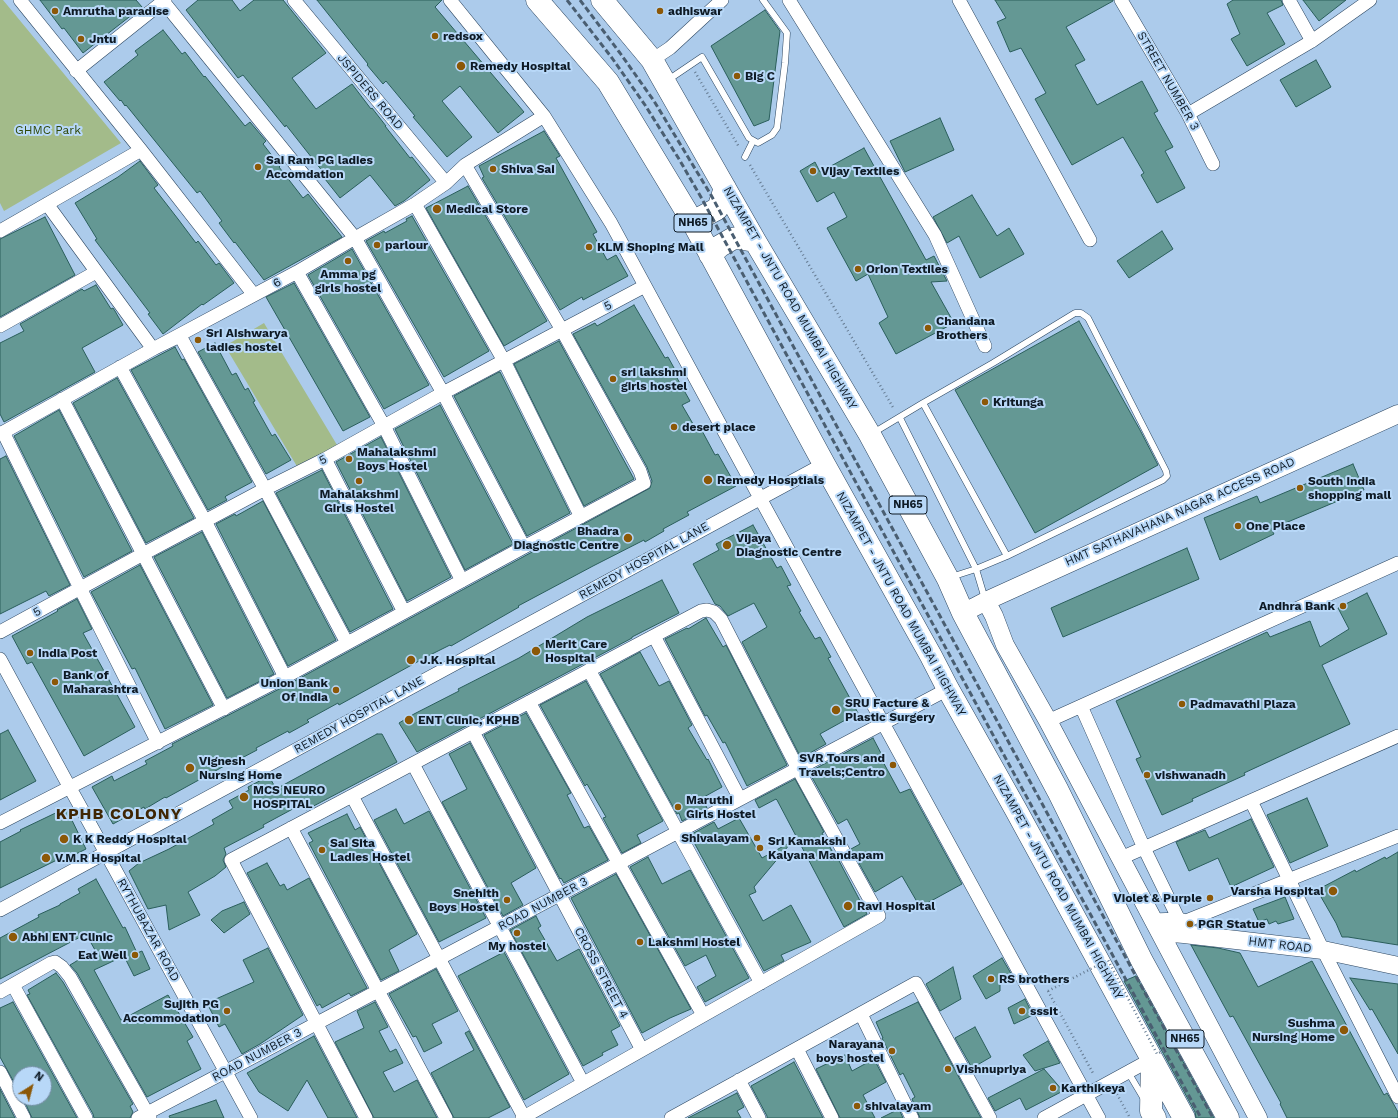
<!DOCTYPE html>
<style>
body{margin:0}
#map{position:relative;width:1398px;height:1118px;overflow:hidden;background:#accbeb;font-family:"Work Sans",sans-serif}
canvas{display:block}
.north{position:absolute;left:12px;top:1066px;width:40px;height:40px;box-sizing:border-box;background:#b8d8f8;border:1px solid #748ca4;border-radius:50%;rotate:36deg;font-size:11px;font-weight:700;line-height:16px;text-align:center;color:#0e1a25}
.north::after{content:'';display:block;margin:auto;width:14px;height:18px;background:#8c5807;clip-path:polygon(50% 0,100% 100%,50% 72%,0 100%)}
</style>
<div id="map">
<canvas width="1398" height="1118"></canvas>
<div class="north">N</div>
</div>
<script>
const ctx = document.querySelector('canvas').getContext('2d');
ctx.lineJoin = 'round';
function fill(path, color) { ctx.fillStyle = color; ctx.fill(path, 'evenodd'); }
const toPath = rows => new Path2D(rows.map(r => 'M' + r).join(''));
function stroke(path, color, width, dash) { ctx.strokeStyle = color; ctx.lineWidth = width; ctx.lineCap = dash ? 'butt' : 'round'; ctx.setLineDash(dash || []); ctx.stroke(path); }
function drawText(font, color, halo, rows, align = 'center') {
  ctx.font = font + ' "Work Sans",sans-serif'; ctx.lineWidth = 4; ctx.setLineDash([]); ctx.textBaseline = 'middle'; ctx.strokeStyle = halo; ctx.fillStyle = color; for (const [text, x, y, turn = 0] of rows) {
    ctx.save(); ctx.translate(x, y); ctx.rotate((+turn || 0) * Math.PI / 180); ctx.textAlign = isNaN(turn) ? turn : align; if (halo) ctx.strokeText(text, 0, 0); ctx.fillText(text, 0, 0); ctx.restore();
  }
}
fill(toPath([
 [0,0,3,0,121,143,4,211,0,203],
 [264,323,337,445,298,468,225,346]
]), '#a3bb8a');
const building = toPath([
 [40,0,136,0,142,7,83,53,64,28,62,29,40,0],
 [198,0,232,0,240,11,254,0,283,0,326,53,292,78,316,109,352,84,371,109,372,108,386,126,385,126,410,158,412,157,430,180,404,201,395,206,370,175,340,198,325,179,327,177,286,125,285,127,243,75,238,78,186,10,198,0],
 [317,0,442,0,435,7,524,112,498,133,460,86,442,101,472,137,447,157,413,117,415,116,386,81,383,84,367,65,368,64,317,0],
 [995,0,1113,0,1113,1,1066,27,1085,60,1075,65,1097,105,1142,81,1158,111,1154,113,1173,147,1165,151,1185,188,1157,203,1141,175,1144,173,1123,137,1072,165,1035,99,1046,93,1021,48,1010,52,997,22,1006,18,995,0],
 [1233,0,1281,0,1283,5,1267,13,1285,44,1247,66,1231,39,1240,34,1227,4,1233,0],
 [1303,0,1346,0,1319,21,1303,0],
 [765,10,780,31,769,120,754,126,711,46,765,10],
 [163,30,182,54,185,52,204,77,205,76,245,126,250,122,266,141,263,144,280,166,279,167,303,198,308,194,342,237,264,280,235,242,234,243,219,223,222,221,200,191,197,193,126,105,125,106,121,100,120,101,104,82,138,55,135,51,163,30],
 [1316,60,1331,87,1296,107,1280,80,1316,60],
 [940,118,954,150,905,172,890,141,940,118],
 [544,131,560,156,556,158,597,232,593,234,607,260,616,255,628,276,583,300,582,297,560,310,482,178,484,177,479,166,544,131],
 [864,148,926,260,934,256,947,281,931,282,954,323,896,354,879,323,888,317,868,274,856,281,827,228,847,217,834,192,817,202,800,171,815,162,820,172,864,148],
 [140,161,158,185,154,188,178,219,196,243,198,241,216,265,219,263,234,283,203,305,202,304,163,334,148,314,150,313,95,240,97,239,75,203,118,177,140,161],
 [468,186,547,321,504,346,426,208,468,186],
 [972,195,997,236,1009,228,1024,254,980,278,959,236,947,243,933,217,972,195],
 [412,216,489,351,444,377,366,241,384,231,385,233,407,221,406,219,412,216],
 [45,217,75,275,0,317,0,239,45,217],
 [1162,231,1173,249,1129,278,1117,261,1162,231],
 [352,249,429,385,384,409,308,275,352,249],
 [294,283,370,417,343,431,266,297,294,283],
 [96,285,111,309,113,308,115,311,123,325,82,348,95,372,4,422,0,414,0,343,24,331,20,324,82,289,84,291,96,285],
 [634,305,665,358,668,357,679,377,677,378,690,401,682,405,696,429,700,427,715,455,718,454,736,486,687,512,689,515,663,529,664,531,645,542,644,540,593,566,518,606,519,607,451,646,450,645,428,656,339,705,338,703,307,720,309,722,289,733,288,731,256,748,257,750,238,760,237,759,166,798,165,797,145,809,144,807,113,824,92,787,112,776,114,781,147,764,145,761,173,746,172,744,289,684,650,488,652,481,647,467,573,334,595,323,597,326,634,305],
 [1079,321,1140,430,1158,465,1035,533,955,390,1079,321],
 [559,341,634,479,584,506,514,364,559,341],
 [215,343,232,375,236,373,245,390,248,388,255,401,253,402,272,436,275,434,291,460,266,474,198,352,215,343],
 [175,347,182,360,184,359,252,482,226,496,225,497,227,500,208,510,131,370,175,347],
 [499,372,500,372,570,513,527,536,454,396,499,372],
 [117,378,194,518,146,543,73,403,117,378],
 [440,405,513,544,465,570,395,429,440,405],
 [59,410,132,551,84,577,14,436,59,410],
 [381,437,451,577,407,601,336,462,381,437],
 [6,456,70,585,49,596,46,591,0,614,0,459,6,456],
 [1353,464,1364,490,1271,529,1274,534,1220,560,1204,518,1257,496,1260,503,1353,464],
 [322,470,393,609,350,632,276,493,322,470],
 [263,501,336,640,288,666,216,524,235,514,236,516,263,501],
 [753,525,777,568,781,566,791,585,787,586,801,611,799,612,815,639,820,637,831,657,828,658,858,713,820,734,826,744,801,758,742,642,767,627,754,603,728,616,720,606,715,604,693,564,719,550,716,544,753,525],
 [202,532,274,674,227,698,154,557,202,532],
 [1187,548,1199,579,1063,637,1051,608,1187,548],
 [140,565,213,705,165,729,135,668,132,669,91,592,140,565],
 [662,580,679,613,632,637,632,638,417,752,399,723,414,714,459,691,458,689,519,658,587,617,662,580],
 [1367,593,1387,634,1322,665,1350,724,1244,773,1245,775,1192,799,1193,801,1162,815,1136,759,1141,757,1116,701,1267,632,1270,637,1310,621,1320,647,1349,629,1338,608,1367,593],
 [77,599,92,629,83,633,135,727,84,756,32,662,27,664,12,636,49,616,58,611,57,610,77,599],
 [706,618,723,647,726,645,787,765,747,786,725,742,723,743,707,715,705,716,665,639,687,628,688,629,706,618],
 [640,652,659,686,669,681,692,725,688,728,707,760,708,759,722,787,702,798,707,808,682,821,679,813,677,814,600,674,640,652],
 [586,681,663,821,637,835,641,843,622,853,603,818,606,817,587,784,585,786,540,705,586,681],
 [526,713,571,793,567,795,584,828,589,826,608,860,564,883,561,878,560,879,484,735,526,713],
 [8,730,36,781,0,800,0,734,8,730],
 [377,734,382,734,397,762,306,810,302,804,263,825,264,827,224,848,226,854,223,860,226,867,215,876,188,892,200,915,169,930,166,905,148,909,129,871,139,863,169,849,214,824,212,820,233,808,229,801,249,790,248,787,269,776,276,789,377,734],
 [873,738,884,759,882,760,900,793,910,789,962,884,920,907,902,876,875,892,851,849,860,844,847,819,838,824,809,772,873,738],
 [470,743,536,868,511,883,523,905,503,916,442,802,467,789,449,754,470,743],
 [795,779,824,832,822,833,836,858,837,857,867,914,844,927,777,800,776,799,759,808,755,800,795,779],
 [1307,798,1328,846,1290,863,1267,815,1307,798],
 [66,808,86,849,64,860,63,857,0,888,0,842,21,831,20,830,66,808],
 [396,809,404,824,429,811,486,918,439,942,374,820,396,809],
 [347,814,355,830,360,827,417,934,389,950,399,971,381,980,309,843,313,841,308,833,347,814],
 [739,818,762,858,789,843,790,844,754,887,756,892,749,895,763,921,791,905,811,942,781,955,784,961,764,971,690,835,714,822,718,829,739,818],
 [1251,819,1274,867,1231,887,1218,858,1189,871,1176,842,1205,830,1209,838,1251,819],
 [1398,852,1398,945,1348,937,1342,937,1336,923,1317,890,1355,870,1356,872,1385,857,1386,859,1398,852],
 [648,857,662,884,690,870,749,978,705,1002,697,987,716,976,706,955,685,966,630,867,648,857],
 [267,863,280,886,284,884,287,890,309,878,367,988,351,996,349,993,322,1008,320,1004,317,1006,247,873,267,863],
 [616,874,691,1009,670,1018,642,1033,571,898,616,874],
 [96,879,123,928,125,927,137,953,142,951,150,969,134,976,124,956,94,970,121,1020,168,995,193,1037,187,1041,201,1069,147,1097,77,973,70,965,95,950,86,934,0,979,0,938,39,917,38,915,60,905,60,904,80,893,78,889,96,879],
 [1285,897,1294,919,1278,924,1276,921,1269,924,1267,919,1259,922,1253,909,1285,897],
 [244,902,250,914,224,933,211,920,222,911,244,902],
 [536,916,541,926,538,928,557,961,579,949,620,1026,611,1031,618,1045,602,1053,603,1055,583,1066,510,930,536,916],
 [1191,945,1218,948,1240,953,1258,987,1312,961,1384,1095,1387,1093,1393,1103,1398,1112,1398,1118,1287,1118,1280,1104,1281,1103,1233,1016,1230,1017,1191,945],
 [268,948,303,1015,260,1044,242,1054,225,1024,219,1027,207,1003,254,982,243,960,268,948],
 [504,952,569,1074,524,1100,458,976,504,952],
 [1002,958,1013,977,1000,983,1000,991,986,999,973,976,1002,958],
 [953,967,961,999,940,1011,926,984,953,967],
 [436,969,458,1011,432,1024,442,1043,424,1052,416,1036,413,1037,389,994,436,969],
 [56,973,63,982,133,1104,130,1106,133,1112,130,1118,94,1118,93,1114,27,995,30,994,28,990,56,973],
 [1136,976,1214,1118,1196,1118,1195,1112,1124,981,1136,976],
 [1350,978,1398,984,1398,1054,1372,1009,1370,1010,1350,978],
 [1025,999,1033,1015,1014,1024,1008,1008,1025,999],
 [13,1002,77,1118,32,1118,23,1098,44,1098,44,1074,20,1074,20,1093,0,1057,0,1008,13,1002],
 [375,1002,388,1027,379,1031,390,1052,396,1049,403,1063,383,1072,394,1092,417,1080,437,1118,374,1118,335,1042,364,1028,357,1011,375,1002],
 [918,1002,981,1118,920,1118,912,1099,915,1097,903,1073,900,1075,882,1038,883,1038,876,1022,918,1002],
 [975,1027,991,1057,972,1068,955,1038,975,1027],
 [469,1031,510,1107,488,1118,454,1118,431,1073,474,1050,465,1033,469,1031],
 [314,1036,357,1118,328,1118,307,1080,288,1111,259,1092,247,1073,314,1036],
 [1048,1041,1060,1063,1035,1071,1023,1055,1048,1041],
 [845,1055,852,1071,874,1059,886,1082,863,1095,875,1118,840,1118,816,1069,845,1055],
 [794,1062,823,1118,767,1118,767,1116,751,1086,794,1062],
 [1044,1069,1063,1091,1026,1110,1020,1098,995,1111,988,1098,1044,1069],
 [0,1089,15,1118,0,1118,0,1089],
 [737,1093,744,1107,737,1111,741,1118,688,1118,737,1093],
 [216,1100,224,1118,170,1118,169,1116,216,1100],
 [899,1109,903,1118,881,1118,899,1109]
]);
fill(building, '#649894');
stroke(building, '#2a5e5b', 1);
const lane = toPath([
 [668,80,702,57,749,138,758,143,772,135,777,128,785,63,787,33,763,0],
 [745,157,753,141],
 [923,403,993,363,1075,313,1081,313,1088,318,1166,471,1167,476,1163,480,1007,556],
 [900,418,976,569,985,599],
 [873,433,923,403,1007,556,976,569,951,577],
 [1128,1072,1144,1099]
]);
const street = toPath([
 [20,0,141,150,254,295],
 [162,0,355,238,443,393,524,547,644,483,640,471,562,330,465,165],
 [294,0,446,183],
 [450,0,544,116,611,223,760,498,1099,1118],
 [789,0,935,235,985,346],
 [959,0,1090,240],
 [1121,0,1188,114,1213,164],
 [1289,0,1312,41],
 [652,60,670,48,722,0],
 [76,71,165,0],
 [1188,114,1312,41,1370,0],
 [47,204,153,349,180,336,265,489,347,643],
 [415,204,504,361,581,517],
 [0,231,141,150],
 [297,272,384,426,462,581],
 [0,326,96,272],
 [120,367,205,521,285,677],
 [62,399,224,709],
 [3,432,80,588,158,743],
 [0,434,153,349,297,272,355,238,415,204,446,183,465,165,544,116],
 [325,459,404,612],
 [0,632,143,554,265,489,325,459,443,393,645,286],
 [654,636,740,799],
 [0,659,70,788,106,853,251,1118],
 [589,670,761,983],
 [529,702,703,1015],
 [1081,706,1144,848,1181,924],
 [1048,721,1398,563],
 [473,732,642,1050],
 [413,764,583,1083],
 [352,796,524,1117],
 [1251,801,1323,950,1398,1097],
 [0,823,285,677,524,547],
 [291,828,446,1118],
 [1121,858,1398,736],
 [0,910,824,464],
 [1153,920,1179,919,1186,921,1398,836],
 [13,985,86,1118],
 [0,992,51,963,55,962,62,967,70,977,150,1118],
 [861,1014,912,1118],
 [797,1049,832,1118],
 [0,1072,24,1118],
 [739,1080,759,1118],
 [138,1118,948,689],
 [366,1118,231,860,701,611,707,610,714,612,721,619,798,769,879,916,522,1118],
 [671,1118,916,983,990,1118],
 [1044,1118,1152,1059]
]);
const secondary = toPath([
 [986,601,994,616,1005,645,1048,721,1258,1118],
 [963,613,986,601,1398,414],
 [1160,932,1184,934,1323,950,1398,966]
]);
const highway = toPath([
 [537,0,608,82,691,219,824,464,931,656,948,689,1016,810,1184,1118],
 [602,0,652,60,755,241,870,435,948,579,963,613,1058,791,1142,961,1228,1118],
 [691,219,700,218,717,209,719,206,725,188],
 [710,255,720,246,732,239,737,238,755,241],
 [1152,1060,1151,1111,1155,1118]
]);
stroke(lane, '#2c4661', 7);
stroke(street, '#2c4661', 14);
stroke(secondary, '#2c4661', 19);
stroke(highway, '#2c4661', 23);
stroke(toPath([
 [695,72,739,147],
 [750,165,894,409],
 [1048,991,1094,1075],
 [1117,1094,1130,1118]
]), '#667c93', 2.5, [1, 3]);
stroke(lane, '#fff', 6);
stroke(street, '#fff', 13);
stroke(secondary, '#fff', 18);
stroke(highway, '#fff', 22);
stroke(toPath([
 [567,0,612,58,645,105,679,159,702,199,1201,1118],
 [580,0,620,53,654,101,711,195,1213,1118]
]), '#4a5e71', 3, [6, 3]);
stroke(toPath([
 [1048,991,1108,960,1157,1054,1200,1030]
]), '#667c93', 2.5, [1, 3]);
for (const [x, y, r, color] of [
 [55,11,4,"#8c5807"],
 [660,11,4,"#8c5807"],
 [435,36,4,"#8c5807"],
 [81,39,4,"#8c5807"],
 [461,66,5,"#8c5807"],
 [737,76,4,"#8c5807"],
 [258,167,4,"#8c5807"],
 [493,169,4,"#8c5807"],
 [813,171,4,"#8c5807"],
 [437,209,5,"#8c5807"],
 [377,245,4,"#8c5807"],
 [589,247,4,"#8c5807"],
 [348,261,4,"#8c5807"],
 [858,269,4,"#8c5807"],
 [928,328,4,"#8c5807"],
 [198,340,4,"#8c5807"],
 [613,379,4,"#8c5807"],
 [985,402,4,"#8c5807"],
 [674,427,4,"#8c5807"],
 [349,459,4,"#8c5807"],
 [708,480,5,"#8c5807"],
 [359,481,4,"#8c5807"],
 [1300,488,4,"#8c5807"],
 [1238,526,4,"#8c5807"],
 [628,538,5,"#8c5807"],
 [727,545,5,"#8c5807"],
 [1343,606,4,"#8c5807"],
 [536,651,5,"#8c5807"],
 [30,653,4,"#8c5807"],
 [411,660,5,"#8c5807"],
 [55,682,4,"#8c5807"],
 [336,690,4,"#8c5807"],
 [1182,704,4,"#8c5807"],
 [836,710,5,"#8c5807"],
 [409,720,5,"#8c5807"],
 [893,765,4,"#8c5807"],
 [190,768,5,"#8c5807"],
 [1147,775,4,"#8c5807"],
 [244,797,5,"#8c5807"],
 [678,807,4,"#8c5807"],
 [757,838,4,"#8c5807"],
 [64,839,5,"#8c5807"],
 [760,848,4,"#8c5807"],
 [322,850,4,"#8c5807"],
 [46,858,5,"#8c5807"],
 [1333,891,5,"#8c5807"],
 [1210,898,4,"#8c5807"],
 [507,900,4,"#8c5807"],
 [848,906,5,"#8c5807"],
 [1190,924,4,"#8c5807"],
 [517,933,4,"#8c5807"],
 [13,937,5,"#8c5807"],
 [640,942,4,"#8c5807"],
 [135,955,4,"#8c5807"],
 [991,979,4,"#8c5807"],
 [227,1011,4,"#8c5807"],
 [1022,1011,4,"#8c5807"],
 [1344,1030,5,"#8c5807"],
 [892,1051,4,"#8c5807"],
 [948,1069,4,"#8c5807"],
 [1053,1088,4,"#8c5807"],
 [857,1106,4,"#8c5807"]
]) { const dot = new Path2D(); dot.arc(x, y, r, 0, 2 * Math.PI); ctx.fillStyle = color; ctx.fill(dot); stroke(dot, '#b8d8f8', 1.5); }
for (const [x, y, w] of [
 [693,223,38],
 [908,505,38],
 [1185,1039,38]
]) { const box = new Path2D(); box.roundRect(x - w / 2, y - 9, w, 18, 3); ctx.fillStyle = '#b8d8f8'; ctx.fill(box); stroke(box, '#0e1a25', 1); }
drawText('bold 11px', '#0e1a25', null, [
 ["NH65",693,223],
 ["NH65",908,505],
 ["NH65",1185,1039]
]);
drawText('bold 12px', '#0e1a25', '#b8d8f8', [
 ["Amrutha paradise",63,11],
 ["adhiswar",668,11],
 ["redsox",443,36],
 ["Jntu",89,39],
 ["Remedy Hospital",470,66],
 ["Big C",745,76],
 ["Sai Ram PG ladies",266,160],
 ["Accomdation",266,174],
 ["Shiva Sai",501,169],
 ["Vijay Textiles",821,171],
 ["Medical Store",446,209],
 ["parlour",385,245],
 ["KLM Shoping Mall",597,247],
 ["Orion Textiles",866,269],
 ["Amma pg",348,274,"center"],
 ["girls hostel",348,288,"center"],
 ["Chandana",936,321],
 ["Brothers",936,335],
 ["Sri Aishwarya",206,333],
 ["ladies hostel",206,347],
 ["sri lakshmi",621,372],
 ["girls hostel",621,386],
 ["Kritunga",993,402],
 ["desert place",682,427],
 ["Mahalakshmi",357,452],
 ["Boys Hostel",357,466],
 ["Remedy Hosptials",717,480],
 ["South india",1308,481],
 ["shopping mall",1308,495],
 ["Mahalakshmi",359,494,"center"],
 ["Girls Hostel",359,508,"center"],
 ["One Place",1246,526],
 ["Bhadra",619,531,"right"],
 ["Diagnostic Centre",619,545,"right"],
 ["Vijaya",736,538],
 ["Diagnostic Centre",736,552],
 ["Andhra Bank",1335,606,"right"],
 ["Merit Care",545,644],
 ["Hospital",545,658],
 ["India Post",38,653],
 ["J.K. Hospital",420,660],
 ["Bank of",63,675],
 ["Maharashtra",63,689],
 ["Union Bank",328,683,"right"],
 ["Of India",328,697,"right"],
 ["SRU Facture &",845,703],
 ["Plastic Surgery",845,717],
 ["Padmavathi Plaza",1190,704],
 ["ENT Clinic, KPHB",418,720],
 ["SVR Tours and",885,758,"right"],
 ["Travels;Centro",885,772,"right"],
 ["Vignesh",199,761],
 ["Nursing Home",199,775],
 ["vishwanadh",1155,775],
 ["MCS NEURO",253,790],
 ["HOSPITAL",253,804],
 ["Maruthi",686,800],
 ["Girls Hostel",686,814],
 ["Shivalayam",749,838,"right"],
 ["K K Reddy Hospital",73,839],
 ["Sri Kamakshi",768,841],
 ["Kalyana Mandapam",768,855],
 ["Sai Sita",330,843],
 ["Ladies Hostel",330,857],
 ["V.M.R Hospital",55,858],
 ["Varsha Hospital",1324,891,"right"],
 ["Snehith",499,893,"right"],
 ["Boys Hostel",499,907,"right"],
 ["Violet & Purple",1202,898,"right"],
 ["Ravi Hospital",857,906],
 ["PGR Statue",1198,924],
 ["Abhi ENT Clinic",22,937],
 ["Lakshmi Hostel",648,942],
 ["My hostel",517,946,"center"],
 ["Eat Well",127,955,"right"],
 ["RS brothers",999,979],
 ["Sujith PG",219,1004,"right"],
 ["Accommodation",219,1018,"right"],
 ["sssit",1030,1011],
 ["Sushma",1335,1023,"right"],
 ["Nursing Home",1335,1037,"right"],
 ["Narayana",884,1044,"right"],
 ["boys hostel",884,1058,"right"],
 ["Vishnupriya",956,1069],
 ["Karthikeya",1061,1088],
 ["shivalayam",865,1106]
], 'left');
drawText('12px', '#0e1a25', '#b8d8f8', [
 ["STREET NUMBER 3",1168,81,60],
 ["JSPIDERS ROAD",370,92,50],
 ["6",277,283,-28],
 ["NIZAMPET - JNTU ROAD MUMBAI HIGHWAY",790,298,60],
 ["5",608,306,-28],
 ["5",323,460,-27],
 ["HMT SATHAVAHANA NAGAR ACCESS ROAD",1180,512,-24],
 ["REMEDY HOSPITAL LANE",644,561,-29],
 ["NIZAMPET - JNTU ROAD MUMBAI HIGHWAY",901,604,61],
 ["5",37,612,-29],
 ["REMEDY HOSPITAL LANE",359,715,-29],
 ["NIZAMPET - JNTU ROAD MUMBAI HIGHWAY",1058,887,61],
 ["ROAD NUMBER 3",543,904,-28],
 ["RYTHUBAZAR ROAD",148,930,61],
 ["HMT ROAD",1280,945,7],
 ["CROSS STREET 4",601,973,62],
 ["ROAD NUMBER 3",257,1055,-28]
]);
drawText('12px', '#2f4808', '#b8d8f8', [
 ["GHMC Park",48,130]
]);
ctx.letterSpacing = '1px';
drawText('bold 16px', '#3f2604', '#b8d8f8', [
 ["KPHB COLONY",119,814]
]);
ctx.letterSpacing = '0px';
</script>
